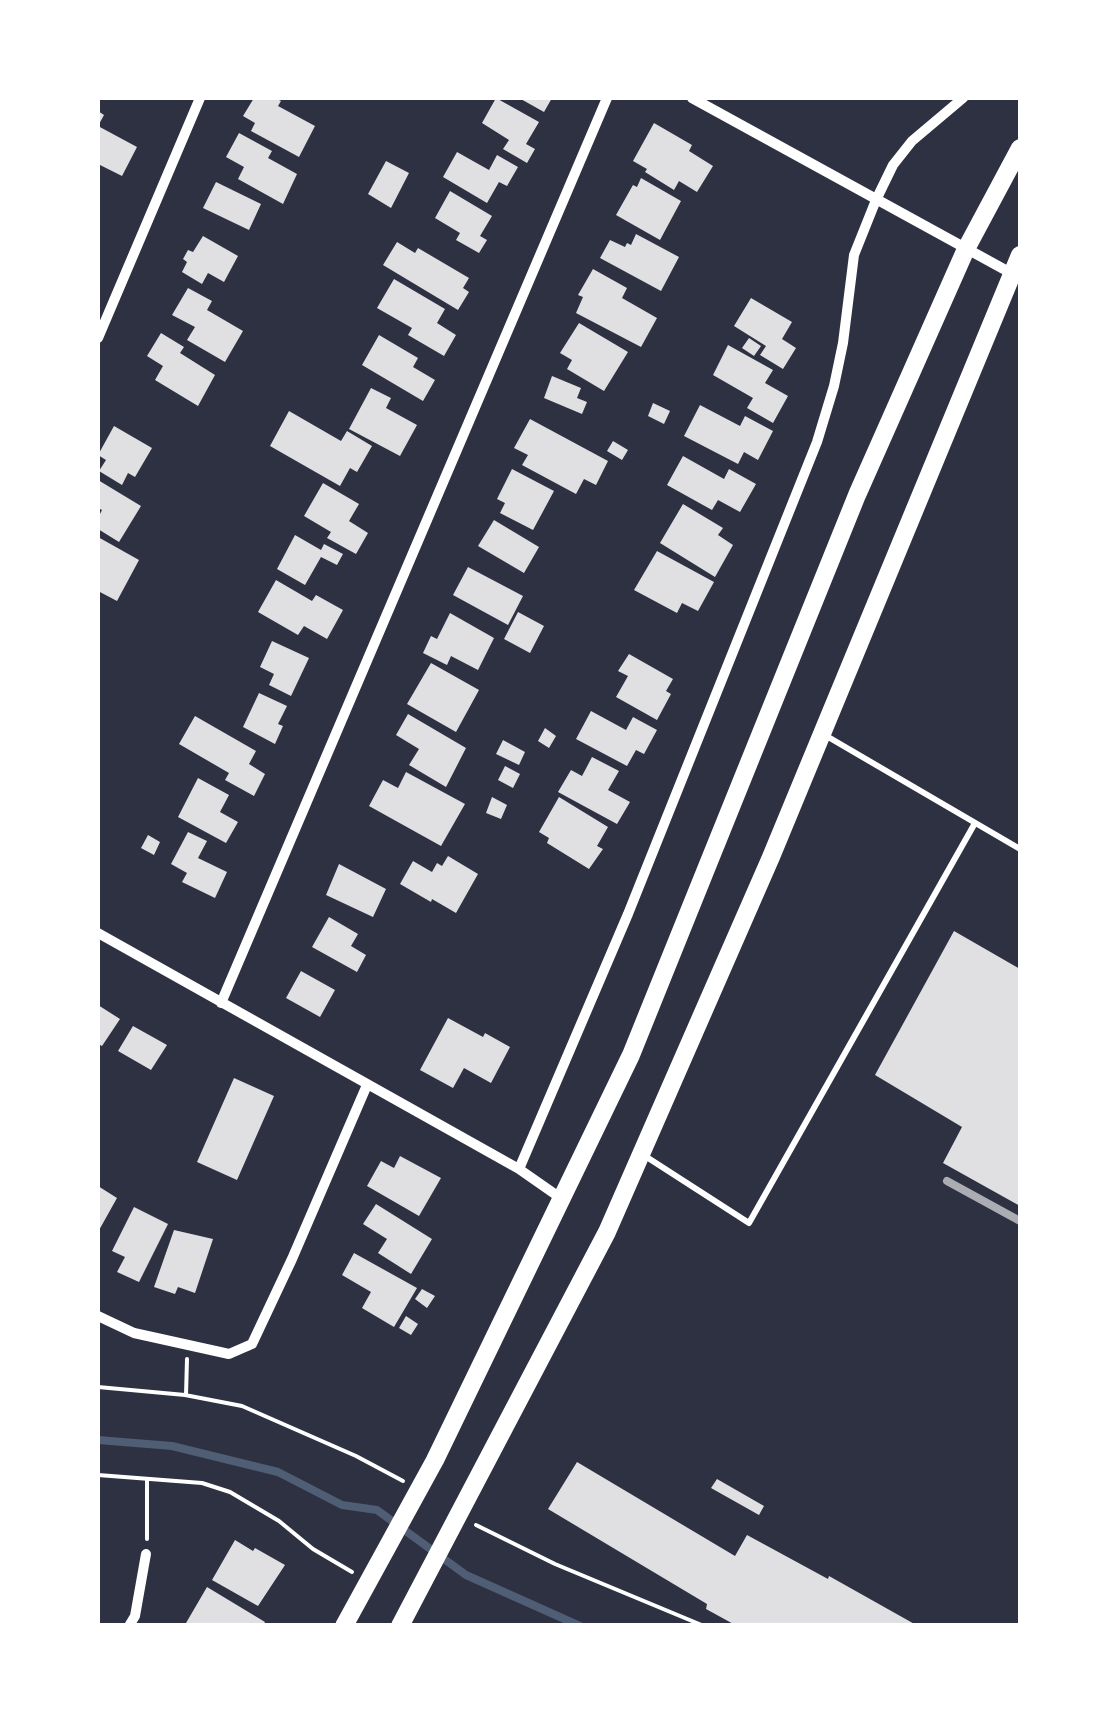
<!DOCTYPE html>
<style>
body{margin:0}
#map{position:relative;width:1118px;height:1723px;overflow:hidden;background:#2d3142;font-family:"Space Grotesk",sans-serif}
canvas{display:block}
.frame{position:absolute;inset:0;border:100px solid #fff;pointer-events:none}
</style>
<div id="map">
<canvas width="1118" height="1723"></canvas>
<div class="frame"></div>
</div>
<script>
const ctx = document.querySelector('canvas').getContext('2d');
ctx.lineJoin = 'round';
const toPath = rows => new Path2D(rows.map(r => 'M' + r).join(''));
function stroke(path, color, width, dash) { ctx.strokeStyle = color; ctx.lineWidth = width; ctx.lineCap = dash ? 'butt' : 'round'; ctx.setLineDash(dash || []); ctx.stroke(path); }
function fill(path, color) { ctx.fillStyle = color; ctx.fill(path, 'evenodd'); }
stroke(toPath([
 [98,1440,172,1446,278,1472,342,1505,377,1510,466,1575,580,1626]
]), '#4f5d75', 8);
fill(toPath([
 [254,98,275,98,281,101,278,106,315,126,299,157,251,131,255,123,243,116],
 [496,98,539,122,526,144,535,149,527,163,503,149,509,140,482,123],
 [519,98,552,98,544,112],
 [98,111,104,115,98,126,137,147,122,176,98,164],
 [654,123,692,145,689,151,713,166,697,192,679,181,674,190,645,172,647,169,633,161],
 [239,133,272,151,268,158,297,174,283,204,238,179,244,167,226,157],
 [457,152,489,170,497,155,518,167,507,186,499,182,487,203,443,177],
 [386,161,409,173,391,208,368,194],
 [641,178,681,201,660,240,616,215,633,185,637,187],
 [216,182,261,204,249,230,203,208],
 [450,191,492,216,480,236,487,240,479,253,456,240,460,233,435,218],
 [636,234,679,257,661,291,600,258,610,240,625,247,627,243,631,245],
 [203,236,238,256,224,282,208,273,202,284,182,272,187,262,183,259,188,250,193,252],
 [397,242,415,253,418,248,469,278,463,288,469,292,458,310,383,265],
 [593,269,627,288,622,298,657,318,641,347,576,313,583,297,578,295],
 [394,279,445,309,437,323,456,335,444,356,408,335,412,328,377,308],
 [188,288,212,301,207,310,243,331,225,362,187,340,195,327,172,315],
 [751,298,792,322,782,339,796,348,783,369,760,355,766,346,734,326],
 [579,323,628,352,604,391,567,369,572,360,560,353],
 [161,333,184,347,180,353,215,375,198,406,155,380,163,366,147,356],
 [379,335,418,358,413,367,435,380,423,401,362,365],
 [749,338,761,346,754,356,742,348],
 [728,345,773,370,765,383,788,396,773,423,747,408,753,398,713,375],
 [552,376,581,388,577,398,587,402,582,414,544,398],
 [371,388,391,398,386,408,417,425,400,456,349,429],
 [653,403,670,411,664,424,648,416],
 [700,405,740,426,745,416,773,431,758,460,744,452,738,464,684,436],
 [289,411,341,441,347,431,372,446,357,472,350,468,340,486,270,446],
 [530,419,608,461,596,485,584,479,576,494,522,465,528,455,514,448],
 [114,426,152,448,135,477,128,473,122,485,99,471,106,460,98,455],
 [613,441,628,450,622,460,607,451],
 [683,456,724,479,729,469,756,484,740,512,718,500,712,510,667,485],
 [512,469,554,491,533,530,500,513,505,503,497,499],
 [98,480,141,506,119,542,98,529,98,518,102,510,98,508],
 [323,483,359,504,349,521,368,533,356,554,327,538,331,532,304,516],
 [683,504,723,528,718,535,733,545,715,577,660,543],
 [494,520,539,547,524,573,478,546],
 [295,535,321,550,324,544,343,554,337,565,321,557,305,585,277,569],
 [98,537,139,560,117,601,98,591],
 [657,551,714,582,698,611,682,603,677,613,634,590],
 [468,567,523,596,508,625,453,595],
 [276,580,312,601,316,595,343,610,327,639,304,626,298,635,258,612],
 [518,612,544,626,530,653,504,639],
 [450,613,494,638,478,670,451,656,447,665,423,653,431,636,437,639],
 [272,641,309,658,291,696,269,685,274,674,260,667],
 [629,654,673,679,666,691,671,694,657,720,616,697,628,676,618,671],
 [431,663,479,690,456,732,407,704],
 [259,693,287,706,278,724,283,726,275,744,243,727],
 [591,711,626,730,633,717,657,730,644,754,636,750,627,766,576,739],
 [408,714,466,748,446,787,409,765,419,749,396,735],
 [195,716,256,751,249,764,265,774,254,796,225,780,229,773,179,744],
 [545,728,556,736,549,748,538,741],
 [503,740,525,752,519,765,496,754],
 [592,757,619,771,608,790,630,802,617,824,558,792,571,770,582,776],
 [505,766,520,774,513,788,498,780],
 [406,772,465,804,441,846,369,806,383,780,398,788],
 [198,778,229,795,220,812,238,822,226,843,178,817],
 [492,797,507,805,501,819,486,813],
 [559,797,608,827,597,846,603,849,589,869,547,843,549,838,539,832],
 [188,832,207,841,198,858,227,872,215,898,182,882,187,873,171,864],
 [148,835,160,842,154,855,141,848],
 [448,856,478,874,456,913,432,899,431,902,400,884,413,861,432,872,437,863,442,866],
 [339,864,386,889,373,917,326,895],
 [329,917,358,934,351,946,366,955,357,972,312,947],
 [954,931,1020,969,1020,1206,943,1163,962,1127,875,1075],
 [301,971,335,990,320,1017,286,998],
 [98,1005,120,1019,102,1046,98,1044],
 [448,1018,483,1037,485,1033,510,1047,491,1083,464,1068,453,1088,420,1070],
 [133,1026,167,1045,151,1070,118,1051],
 [234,1078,274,1096,237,1180,197,1162],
 [400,1156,441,1178,419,1216,367,1186,381,1161,394,1168],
 [98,1186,117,1198,98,1232],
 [376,1204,432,1239,411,1274,378,1253,387,1239,363,1224],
 [134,1207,168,1224,139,1282,117,1272,125,1257,112,1251],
 [174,1230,213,1239,195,1293,178,1287,175,1294,154,1287],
 [354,1253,417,1288,394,1327,362,1308,371,1292,342,1275],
 [422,1289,435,1296,427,1308,415,1299],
 [406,1316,418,1324,411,1335,399,1328],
 [577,1462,735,1556,747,1535,828,1579,829,1576,918,1626,737,1626,706,1609,707,1604,548,1509],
 [717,1479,764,1506,759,1515,711,1488],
 [235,1540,253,1551,255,1548,285,1565,258,1606,212,1580],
 [207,1587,265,1622,263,1626,190,1626,186,1623]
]), '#e0e0e3');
stroke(toPath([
 [98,1387,185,1395,242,1406,356,1456,403,1481],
 [186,1395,187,1359],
 [98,1475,202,1483,230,1492,279,1521,313,1549,352,1572],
 [476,1525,555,1564,704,1626],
 [147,1539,147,1479]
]), '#fff', 4);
stroke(toPath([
 [823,734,1020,849],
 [645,1156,749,1223,975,823]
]), '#fff', 6);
stroke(toPath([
 [692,98,1020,278],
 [98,338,200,98],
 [98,933,519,1169,562,1199],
 [221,1003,607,98],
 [519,1169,628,914,817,442,834,386,843,343,854,255,876,200,893,165,912,141,963,98],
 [98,1316,134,1333,229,1354,252,1344,292,1259,367,1085],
 [129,1626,135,1616,146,1554]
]), '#fff', 10);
stroke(toPath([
 [344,1626,435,1460,631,1055,857,495,966,249,1020,148],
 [400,1626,607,1232,771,857,1020,255]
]), '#fff', 18);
stroke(toPath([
 [947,1181,1020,1221]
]), '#abadb3', 8);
</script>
